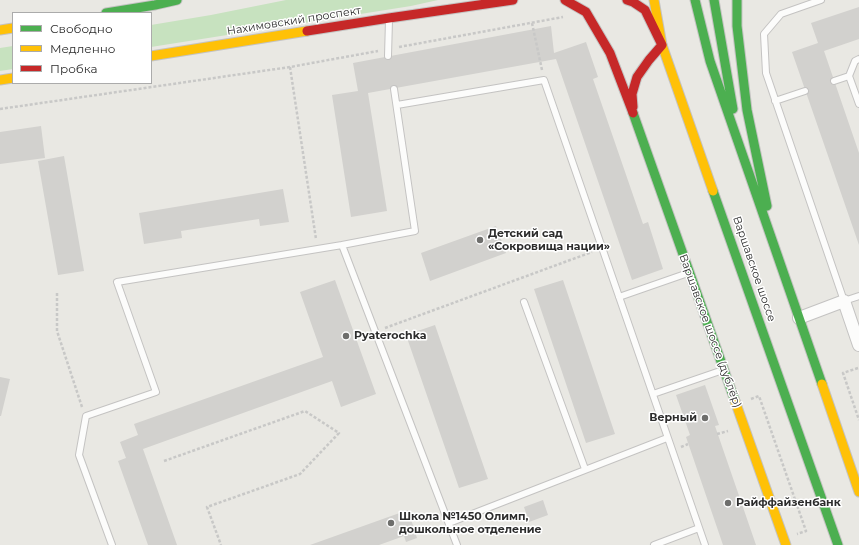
<!DOCTYPE html>
<meta charset="utf-8">
<style>
body{margin:0}
#map{position:relative;width:859px;height:545px;overflow:hidden;background:#e9e8e3;font-family:Montserrat,sans-serif}
canvas{display:block}
.legend{position:absolute;left:12px;top:12px;width:140px;height:72px;box-sizing:border-box;background:#fff;border:1px solid #ababab;margin:0;padding:5px 7px;list-style:none;font-size:12px;color:#2c2c2c}
.legend li{display:flex;align-items:center;gap:8px;height:20px}
.legend b{width:20px;border:1px solid #ababab}
</style>
<div id="map">
<canvas width="859" height="545"></canvas>
<ul class="legend">
<li><b style="height:5px;background:#4caf50"></b>Свободно</li>
<li><b style="height:5px;background:#ffc107"></b>Медленно</li>
<li><b style="height:5px;background:#c62828"></b>Пробка</li>
</ul>
</div>
<script>
const ctx = document.querySelector('canvas').getContext('2d');
ctx.lineJoin = 'round';
function fill(path, color) { ctx.fillStyle = color; ctx.fill(path, 'evenodd'); }
const toPath = rows => new Path2D(rows.map(r => 'M' + r).join(''));
function stroke(path, color, width, dash) { ctx.strokeStyle = color; ctx.lineWidth = width; ctx.lineCap = dash ? 'butt' : 'round'; ctx.setLineDash(dash || []); ctx.stroke(path); }
function drawText(font, color, halo, rows, align = 'center') {
  ctx.font = font + ' Montserrat,sans-serif'; ctx.lineWidth = 3; ctx.setLineDash([]); ctx.textBaseline = 'middle'; ctx.strokeStyle = halo; ctx.fillStyle = color; for (const [text, x, y, turn = 0] of rows) {
    ctx.save(); ctx.translate(x, y); ctx.rotate((+turn || 0) * Math.PI / 180); ctx.textAlign = isNaN(turn) ? turn : align; if (halo) ctx.strokeText(text, 0, 0); ctx.fillText(text, 0, 0); ctx.restore();
  }
}
fill(toPath([
 [286,0,438,0,411,6,151,47,151,25,211,15],
 [13,46,13,69,0,71,0,48]
]), '#c7e2bf');
fill(toPath([
 [859,7,859,39,824,51,859,153,859,245,792,52,818,43,811,23],
 [551,26,554,53,586,42,598,77,593,79,643,224,648,222,663,269,632,280,556,59,368,93,387,211,351,217,332,95,358,91,353,63],
 [41,126,45,158,0,164,0,132],
 [64,156,84,271,58,275,38,161],
 [283,189,289,222,260,226,259,219,181,231,182,238,144,244,139,213],
 [496,226,506,253,430,281,421,253],
 [335,280,376,394,341,407,332,381,143,449,177,545,148,545,118,461,126,458,120,442,138,435,134,424,323,357,300,292],
 [563,280,615,434,586,443,534,289],
 [435,325,488,479,459,488,406,335],
 [0,377,10,379,1,416,0,416],
 [705,385,719,425,715,426,756,545,723,545,686,437,690,435,676,395],
 [543,500,548,515,529,522,524,507],
 [408,510,417,538,406,542,404,536,379,545,310,545]
]), '#d2d1ce');
const lane = toPath([
 [821,0,781,14,764,34,766,73,844,301,859,296],
 [388,56,389,20],
 [849,76,855,61,859,59],
 [834,81,849,76,859,104],
 [394,89,415,231,342,245,457,545],
 [775,101,805,91],
 [397,105,544,80,705,545],
 [619,297,688,273],
 [524,302,585,469],
 [653,394,723,370],
 [449,523,667,438],
 [112,545,79,455,86,416,156,392,117,282,342,245],
 [654,545,699,528]
]);
const street = toPath([
 [799,318,844,301,859,345]
]);
const fast = toPath([
 [695,0,710,61,822,384],
 [714,0,733,109],
 [737,0,737,26,747,110,767,206],
 [106,13,155,5,177,0],
 [633,113,735,401],
 [713,191,838,545]
]);
const slow = toPath([
 [654,0,662,45,713,191],
 [0,30,13,28],
 [151,56,307,31],
 [0,80,13,78],
 [822,384,859,492],
 [735,401,786,545]
]);
const jam = toPath([
 [565,0,586,12,610,53,633,113],
 [627,0,633,2,645,10,662,45,649,60,637,77,632,94,633,107],
 [307,31,389,18,513,0]
]);
stroke(lane, '#c4c3c2', 8);
stroke(street, '#c4c3c2', 14);
stroke(fast, '#c4c3c2', 11);
stroke(slow, '#c4c3c2', 11);
stroke(jam, '#c4c3c2', 11);
stroke(toPath([
 [532,23,542,70],
 [399,47,563,17],
 [290,67,316,239],
 [0,109,290,67,378,51],
 [57,293,57,331,82,407],
 [385,328,592,252],
 [858,368,843,373,859,420],
 [751,399,759,396,806,531,797,534],
 [717,434,728,431],
 [681,447,688,444],
 [164,461,305,411,339,433,300,474,207,507,221,545]
]), '#c8c8c7', 2.5, [3, 2]);
stroke(lane, '#fcfcfb', 6);
stroke(street, '#fcfcfb', 12);
stroke(fast, '#4caf50', 9);
stroke(slow, '#ffc107', 9);
stroke(jam, '#c62828', 9);
for (const [x, y, r, color] of [
 [480,240,4,"#6e6e6c"],
 [346,336,4,"#6e6e6c"],
 [705,418,4,"#6e6e6c"],
 [728,503,4,"#6e6e6c"],
 [391,523,4,"#6e6e6c"]
]) { const dot = new Path2D(); dot.arc(x, y, r, 0, 2 * Math.PI); ctx.fillStyle = color; ctx.fill(dot); stroke(dot, '#fff', 1.5); }
drawText('11px', '#2c2c2c', '#fff', [
 ["Нахимовский проспект",294,21,-9],
 ["Варшавское шоссе",754,269,71],
 ["Варшавское шоссе (дублёр)",710,331,70]
]);
drawText('bold 11px', '#2c2c2c', '#fff', [
 ["Детский сад",488,234],
 ["«Сокровища нации»",488,247],
 ["Pyaterochka",354,336],
 ["Верный",697,418,"right"],
 ["Райффайзенбанк",736,503],
 ["Школа №1450 Олимп,",399,517],
 ["дошкольное отделение",399,530]
], 'left');
</script>
